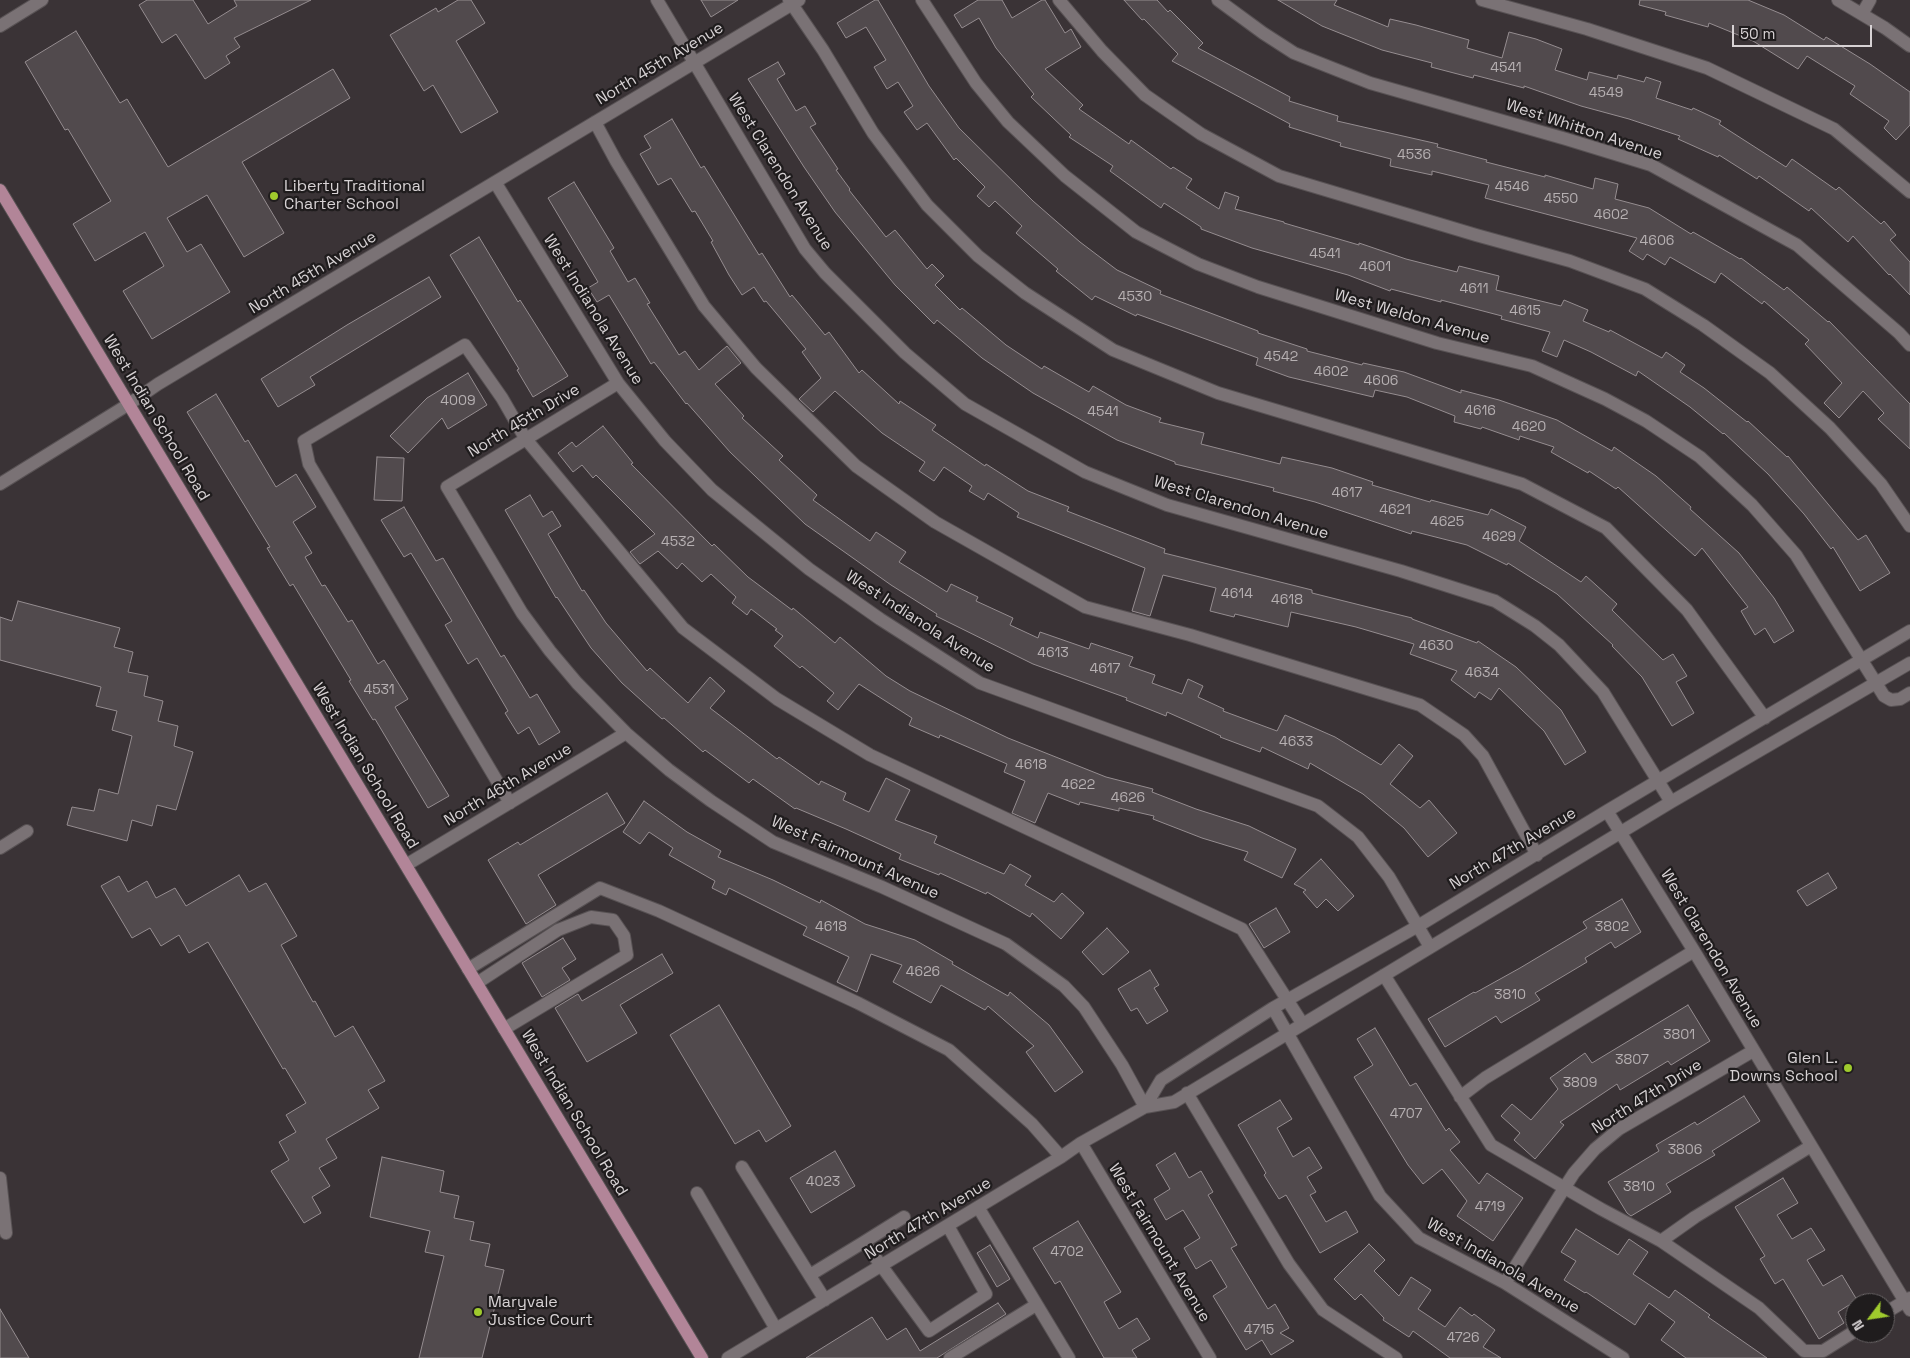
<!DOCTYPE html>
<style>
body{margin:0}
#map{position:relative;width:1910px;height:1358px;overflow:hidden;background:#3a3336;font-family:"Space Grotesk",sans-serif}
canvas{display:block}
.north{position:absolute;left:1845px;top:1293px;width:50px;height:50px;box-sizing:border-box;background:#1f1c1d;border:1px solid #696566;border-radius:50%;rotate:239deg;font-size:14px;font-weight:700;line-height:20px;text-align:center;color:#d7d2d4}
.north::after{content:'';display:block;margin:auto;width:18px;height:22px;background:#9fca2d;clip-path:polygon(50% 0,100% 100%,50% 72%,0 100%)}
.scale{position:absolute;left:1732px;top:25px;width:140px;height:22px;box-sizing:border-box;border:2px solid #d7d2d4;border-top:0;padding-left:6px;font-size:15px;line-height:18px;white-space:nowrap;color:#d7d2d4;-webkit-text-stroke:4px #1f1c1d;paint-order:stroke}
</style>
<div id="map">
<canvas width="1910" height="1358"></canvas>
<div class="north">N</div>
<div class="scale">50 m</div>
</div>
<script>
const ctx = document.querySelector('canvas').getContext('2d');
ctx.lineJoin = 'round';
function fill(path, color) { ctx.fillStyle = color; ctx.fill(path, 'evenodd'); }
const toPath = rows => new Path2D(rows.map(r => 'M' + r).join(''));
function stroke(path, color, width, dash) { ctx.strokeStyle = color; ctx.lineWidth = width; ctx.lineCap = dash ? 'butt' : 'round'; ctx.setLineDash(dash || []); ctx.stroke(path); }
function drawText(font, color, halo, rows, align = 'center') {
  ctx.font = font + ' "Space Grotesk",sans-serif'; ctx.lineWidth = 4.5; ctx.setLineDash([]); ctx.textBaseline = 'middle'; ctx.strokeStyle = halo; ctx.fillStyle = color; for (const [text, x, y, turn = 0] of rows) {
    ctx.save(); ctx.translate(x, y); ctx.rotate((+turn || 0) * Math.PI / 180); ctx.textAlign = isNaN(turn) ? turn : align; if (halo) ctx.strokeText(text, 0, 0); ctx.fillText(text, 0, 0); ctx.restore();
  }
}
const building = toPath([
 [147,0,193,0,208,24,237,6,234,0,311,0,234,38,240,47,226,56,230,63,205,79,176,34,162,43,139,5,147,0],
 [458,0,471,0,485,23,456,41,498,112,461,133,433,85,424,91,390,35,436,8,438,12,458,0],
 [701,0,738,0,711,17,701,0],
 [875,0,878,0,929,86,959,128,1033,201,1080,242,1117,270,1161,291,1160,294,1258,331,1258,333,1307,349,1307,351,1362,365,1363,363,1404,372,1461,393,1461,390,1499,400,1557,420,1612,451,1614,447,1656,476,1691,507,1690,509,1739,553,1774,598,1794,631,1774,643,1765,628,1755,635,1741,611,1748,607,1702,548,1695,556,1618,487,1616,489,1589,471,1588,473,1551,452,1554,447,1520,436,1519,440,1482,427,1481,429,1454,422,1455,416,1407,397,1375,390,1373,397,1289,377,1256,365,1258,358,1137,314,1136,316,1095,296,1092,300,1056,271,1058,269,1016,233,1022,226,995,201,989,207,977,196,985,187,956,158,954,160,927,123,917,130,904,112,913,106,898,82,887,89,874,67,886,60,866,27,846,38,837,23,875,0],
 [978,0,1002,0,1012,18,1042,0,1045,0,1065,33,1071,29,1081,47,1045,69,1083,105,1079,109,1129,144,1131,140,1171,169,1173,167,1192,179,1186,188,1219,209,1225,192,1239,197,1235,209,1284,222,1284,223,1359,245,1359,243,1406,259,1457,272,1459,266,1499,276,1496,290,1561,306,1564,300,1588,310,1583,321,1609,332,1610,330,1662,358,1666,352,1685,365,1680,372,1704,388,1747,422,1748,421,1787,457,1788,456,1858,540,1866,535,1890,573,1860,591,1833,547,1831,549,1804,514,1768,474,1724,433,1723,434,1690,407,1638,371,1636,376,1591,352,1564,340,1557,357,1542,351,1550,332,1501,319,1502,316,1441,300,1441,302,1391,289,1390,291,1348,275,1252,248,1201,229,1201,227,1164,203,1161,208,1110,171,1113,166,1069,137,1071,135,1031,97,1034,94,996,48,979,18,962,28,954,15,978,0],
 [1124,0,1157,0,1168,12,1170,10,1203,43,1198,48,1290,97,1289,101,1338,116,1337,121,1438,144,1437,147,1487,160,1486,162,1545,177,1545,175,1593,189,1595,178,1618,184,1615,199,1649,208,1691,234,1693,232,1740,259,1741,258,1784,290,1787,287,1828,322,1829,321,1910,404,1910,449,1878,419,1884,413,1863,391,1839,418,1824,403,1842,383,1805,344,1809,340,1764,301,1762,304,1721,273,1715,283,1670,257,1665,265,1647,254,1643,260,1629,251,1637,238,1485,198,1489,185,1432,171,1432,175,1390,166,1391,159,1340,146,1341,143,1289,127,1290,124,1172,61,1178,54,1144,19,1142,20,1124,0],
 [1278,0,1337,0,1334,5,1388,27,1390,19,1416,25,1469,40,1467,48,1502,58,1509,32,1536,39,1562,49,1555,70,1587,80,1589,72,1617,79,1618,75,1644,82,1646,77,1661,82,1656,98,1692,110,1693,108,1721,121,1719,124,1786,167,1792,159,1836,190,1839,187,1881,224,1884,221,1896,235,1890,240,1910,262,1910,295,1890,274,1889,275,1853,236,1848,242,1811,208,1809,211,1759,176,1757,179,1719,155,1718,157,1678,139,1680,136,1629,119,1581,106,1524,86,1524,88,1474,75,1473,78,1431,67,1432,63,1382,50,1322,26,1278,0],
 [1640,0,1748,0,1784,15,1824,40,1826,37,1870,64,1910,92,1910,125,1896,140,1884,128,1889,121,1850,94,1855,86,1807,56,1798,69,1753,41,1709,23,1708,27,1665,15,1666,12,1639,5,1640,0],
 [76,31,120,103,127,99,168,167,333,69,350,98,242,162,284,233,244,257,207,195,167,218,187,252,201,244,230,292,152,339,123,291,164,266,145,232,95,261,73,224,111,201,68,129,65,130,25,62,76,31],
 [778,62,785,74,777,79,796,111,805,106,816,124,810,127,838,169,836,170,850,189,849,190,886,237,895,230,927,269,932,264,944,276,935,285,960,310,962,308,1006,345,1042,369,1044,366,1089,392,1093,386,1126,405,1161,418,1159,422,1204,433,1201,444,1280,464,1282,457,1332,468,1373,482,1372,485,1430,502,1431,500,1488,515,1491,509,1526,527,1519,541,1581,582,1586,576,1617,604,1612,610,1663,660,1673,654,1687,676,1676,682,1694,713,1672,726,1642,677,1612,646,1613,645,1557,594,1508,563,1507,565,1467,545,1412,531,1411,534,1315,502,1273,491,1274,488,1175,464,1175,462,1117,440,1033,393,982,358,937,320,934,324,895,285,835,212,804,167,748,79,778,62],
 [672,119,701,168,704,166,759,255,762,253,790,297,792,295,825,335,829,332,859,373,862,370,899,404,900,401,936,425,932,430,985,466,986,464,1028,491,1069,507,1067,511,1165,549,1164,553,1312,590,1312,593,1412,618,1412,619,1477,643,1478,641,1516,667,1561,710,1586,752,1565,765,1544,731,1499,688,1491,700,1479,692,1475,698,1451,680,1457,671,1410,654,1414,644,1356,627,1291,612,1288,627,1235,614,1234,617,1210,611,1216,588,1163,575,1150,616,1132,611,1145,568,1017,517,1019,513,988,493,984,500,969,491,972,486,944,467,934,481,919,471,925,462,882,433,835,391,813,412,799,399,821,378,802,352,806,349,766,301,764,302,754,287,742,295,729,275,711,242,713,241,695,211,692,212,671,178,658,185,640,154,651,148,644,136,672,119],
 [574,182,614,248,610,251,628,282,635,278,650,303,647,304,679,355,685,351,699,370,727,346,741,363,715,384,744,416,742,418,783,456,779,460,817,495,813,500,870,541,876,532,906,552,899,562,947,592,951,584,978,597,976,601,1013,618,1010,625,1038,638,1040,632,1089,649,1091,643,1133,657,1129,666,1155,675,1152,683,1182,694,1188,679,1203,686,1198,697,1224,709,1223,711,1277,731,1285,715,1335,737,1381,765,1399,744,1413,756,1390,784,1420,808,1429,800,1457,833,1428,857,1404,828,1363,794,1310,763,1308,769,1262,747,1260,752,1220,737,1221,736,1167,712,1166,716,1126,700,1127,698,1033,664,936,616,937,614,891,585,805,524,730,452,687,403,686,404,654,362,651,364,609,295,597,302,588,288,598,282,548,198,574,182],
 [479,237,518,302,520,300,568,376,533,397,517,370,519,369,450,255,479,237],
 [429,277,441,297,310,377,315,385,278,407,261,379,347,325,429,277],
 [468,373,487,405,448,429,442,418,408,453,390,436,427,398,468,373],
 [216,394,245,442,248,440,276,487,296,474,316,507,293,522,312,553,305,557,322,586,325,585,348,622,352,620,378,664,384,660,408,699,395,707,449,796,428,808,375,719,373,720,349,681,351,680,293,584,290,586,267,548,270,547,187,412,216,394],
 [603,426,633,463,631,464,712,546,714,544,748,577,792,610,793,608,835,643,840,637,886,676,910,691,1008,738,1106,777,1153,789,1152,792,1196,809,1249,826,1296,849,1282,878,1244,860,1248,852,1202,838,1153,819,1154,816,1119,808,1119,811,1080,802,1079,805,1048,793,1035,823,1012,813,1025,781,1004,772,1007,764,940,735,939,738,909,725,912,718,859,684,838,710,827,701,834,693,802,666,800,668,774,646,783,636,775,630,777,629,751,609,747,615,732,603,736,597,711,574,702,582,682,563,677,569,658,551,640,564,630,552,655,534,596,475,593,478,582,465,573,472,558,453,572,442,576,447,603,426],
 [377,457,404,458,402,501,374,500,377,457],
 [530,495,543,517,552,511,561,526,548,534,582,591,584,590,606,623,647,671,650,668,688,703,710,677,725,691,710,708,777,759,779,757,819,785,821,781,846,793,843,800,869,812,886,778,910,790,895,820,937,836,934,843,1004,874,1010,864,1031,876,1025,885,1054,902,1062,893,1084,913,1061,939,1032,913,1030,917,987,892,986,894,940,873,939,875,899,859,901,854,846,829,796,808,795,809,753,779,749,783,705,750,703,752,664,718,662,719,622,683,591,648,557,597,556,598,505,510,530,495],
 [404,507,436,561,443,558,501,657,504,655,530,698,537,694,560,732,539,745,529,727,518,734,505,713,508,711,477,658,468,664,445,625,452,621,411,553,404,557,381,520,404,507],
 [18,601,120,628,114,647,133,652,128,672,148,676,144,696,163,701,158,721,178,726,174,746,193,752,176,810,157,805,152,826,132,820,127,841,67,825,72,807,94,811,99,789,118,794,132,736,112,730,117,711,96,706,101,687,0,660,0,617,12,621,18,601],
 [607,793,625,823,538,875,556,905,526,924,488,860,518,842,520,845,607,793],
 [644,801,687,832,721,851,718,857,773,880,820,903,821,900,865,924,915,940,953,962,952,964,1008,996,1010,992,1049,1025,1083,1072,1055,1092,1026,1052,1034,1046,988,1006,985,1010,941,985,931,1003,893,982,902,965,871,954,857,992,837,982,849,957,803,935,807,927,729,888,726,895,712,888,715,881,669,855,673,848,649,832,640,844,623,832,644,801],
 [1321,859,1354,896,1338,911,1326,899,1317,908,1303,892,1306,890,1294,884,1321,859],
 [1828,873,1837,888,1807,906,1797,891,1828,873],
 [239,875,249,892,266,883,297,936,281,945,313,1002,315,1001,335,1037,353,1026,385,1081,368,1090,379,1108,326,1139,337,1158,319,1168,330,1186,312,1197,321,1213,304,1223,271,1171,289,1160,279,1142,296,1132,286,1115,306,1103,285,1068,283,1069,208,942,189,953,179,935,161,946,150,928,132,938,101,886,119,876,128,892,147,881,156,898,175,888,186,906,239,875],
 [1622,899,1641,932,1615,948,1611,942,1585,958,1587,962,1535,993,1540,1000,1501,1023,1496,1016,1445,1047,1428,1019,1474,992,1475,993,1520,968,1587,928,1583,922,1622,899],
 [1276,908,1290,932,1264,948,1249,924,1276,908],
 [1107,928,1129,952,1103,975,1082,952,1107,928],
 [563,938,576,959,562,968,570,980,542,997,522,963,563,938],
 [662,954,673,973,620,1005,637,1033,587,1062,555,1008,578,994,582,1001,662,954],
 [1150,970,1159,985,1154,988,1168,1011,1147,1024,1137,1008,1131,1011,1118,989,1150,970],
 [719,1005,791,1126,766,1142,759,1130,735,1144,670,1035,719,1005],
 [1688,1005,1710,1041,1671,1065,1668,1061,1620,1090,1617,1084,1560,1122,1564,1125,1535,1159,1514,1140,1520,1133,1501,1116,1512,1104,1531,1120,1558,1089,1550,1078,1585,1053,1592,1063,1688,1005],
 [1375,1028,1410,1086,1416,1083,1446,1131,1449,1128,1460,1142,1450,1150,1479,1184,1487,1173,1523,1198,1493,1241,1457,1216,1467,1201,1442,1169,1423,1184,1408,1165,1354,1077,1373,1065,1357,1039,1375,1028],
 [1744,1096,1760,1121,1712,1151,1715,1155,1666,1184,1671,1192,1631,1216,1627,1213,1608,1182,1659,1151,1656,1145,1695,1122,1697,1125,1744,1096],
 [1280,1100,1292,1119,1277,1128,1293,1157,1309,1147,1322,1168,1307,1177,1316,1192,1310,1195,1326,1222,1346,1211,1358,1232,1320,1253,1286,1195,1279,1199,1264,1175,1266,1173,1238,1125,1280,1100],
 [835,1151,855,1186,811,1213,790,1178,835,1151],
 [1175,1153,1189,1178,1201,1171,1213,1192,1208,1195,1237,1245,1231,1248,1268,1309,1275,1304,1289,1328,1280,1333,1294,1341,1271,1355,1262,1340,1246,1350,1213,1296,1227,1287,1211,1260,1196,1269,1184,1248,1200,1238,1183,1210,1166,1220,1154,1199,1170,1189,1156,1165,1175,1153],
 [382,1157,444,1171,440,1192,459,1196,454,1218,474,1222,470,1240,490,1244,485,1266,504,1270,482,1358,419,1358,444,1256,425,1252,430,1231,370,1217,382,1157],
 [1783,1178,1798,1203,1777,1215,1792,1239,1811,1228,1825,1250,1807,1260,1823,1286,1842,1275,1857,1300,1838,1312,1844,1323,1819,1339,1783,1279,1775,1284,1760,1259,1765,1256,1735,1207,1783,1178],
 [1078,1221,1121,1292,1104,1302,1119,1329,1137,1318,1150,1339,1132,1350,1137,1358,1104,1358,1060,1281,1055,1284,1033,1248,1078,1221],
 [1576,1229,1618,1255,1629,1239,1648,1252,1633,1274,1669,1298,1675,1290,1710,1315,1708,1317,1767,1358,1686,1358,1661,1340,1675,1322,1649,1303,1635,1325,1586,1292,1585,1293,1564,1280,1576,1261,1561,1252,1576,1229],
 [1369,1244,1385,1260,1374,1271,1399,1296,1411,1277,1431,1290,1418,1309,1445,1327,1460,1307,1472,1316,1474,1314,1495,1330,1483,1347,1501,1358,1450,1358,1413,1331,1409,1337,1383,1320,1384,1318,1361,1294,1355,1300,1334,1279,1369,1244],
 [990,1245,1010,1279,997,1287,977,1253,990,1245],
 [998,1303,1006,1314,937,1358,806,1358,872,1317,887,1340,906,1328,920,1351,998,1303],
 [0,1309,29,1358,0,1358,0,1309]
]);
fill(building, '#514a4d');
stroke(building, '#958d90', 1);
const minor = toPath([
 [657,0,805,249,825,273,905,353,965,404,1085,472,1167,505,1401,571,1495,601,1535,626,1559,645,1603,692,1671,802],
 [789,0,823,50,873,133,927,205,978,256,1025,293,1113,350,1218,393,1522,484,1606,528,1687,610,1765,718],
 [922,0,976,83,1008,122,1065,176,1136,232,1198,264,1258,287,1437,343,1532,366,1605,399,1646,421,1700,457,1752,505,1796,555,1884,696,1891,700,1900,699,1910,693],
 [1059,0,1102,51,1145,95,1201,134,1279,176,1476,235,1570,261,1645,289,1703,325,1770,373,1830,428,1881,484,1910,526],
 [1218,0,1263,33,1294,53,1370,83,1566,139,1651,165,1797,245,1899,333,1910,345],
 [1482,0,1587,29,1707,68,1834,129,1910,192],
 [1838,0,1885,28,1910,46],
 [1862,14,1870,0],
 [0,26,42,0],
 [595,122,616,161,704,306,756,368,856,466,935,522,1085,607,1190,635,1420,705,1464,735,1483,756,1537,855],
 [495,182,618,383,665,441,712,490,809,569,880,619,980,683,1318,806,1358,837,1389,877,1430,947],
 [618,383,447,487,522,613,550,651,577,683,626,733,669,770,711,801,773,842,882,887,1006,944,1064,986,1084,1007,1122,1065,1145,1107],
 [0,484,129,404,158,384,799,0],
 [510,803,309,464,304,441,465,345,502,398,525,438,683,628,777,699,870,755,1242,929,1302,1023],
 [1607,811,1694,951,1910,1310],
 [0,848,27,831],
 [406,865,626,733],
 [468,969,600,888,659,911,858,1003,949,1050,1032,1124,1061,1157],
 [1384,975,1491,1145,1601,1209,1661,1241,1759,1308,1804,1351,1823,1351,1855,1331],
 [477,983,558,930,591,917,613,920,624,936,627,955,504,1029],
 [1273,1008,1380,1196,1419,1238,1505,1283,1623,1358],
 [1187,1093,1289,1264,1323,1310,1396,1358],
 [1460,1097,1485,1078,1694,951],
 [1145,1107,1161,1080,1273,1008,1418,926,1607,811,1910,631],
 [1081,1143,1210,1358],
 [742,1167,825,1300],
 [0,1178,6,1233],
 [697,1193,776,1329],
 [978,1207,1069,1358],
 [1661,1241,1695,1217,1811,1146],
 [864,1242,904,1217],
 [810,1275,864,1242,929,1331,986,1294,948,1226],
 [1505,1283,1565,1187,1574,1173,1595,1149,1619,1129,1753,1051],
 [1885,1313,1910,1298],
 [728,1358,1061,1157,1081,1143,1145,1107,1174,1102,1671,802,1910,663],
 [950,1358,1036,1305]
]);
const major = toPath([
 [0,190,702,1358]
]);
stroke(minor, '#585254', 14);
stroke(major, '#585254', 14);
stroke(minor, '#7a7275', 12);
stroke(major, '#b28598', 12);
for (const [x, y, r, color] of [
 [274,196,5,"#9fca2d"],
 [1848,1068,5,"#9fca2d"],
 [478,1312,5,"#9fca2d"]
]) { const dot = new Path2D(); dot.arc(x, y, r, 0, 2 * Math.PI); ctx.fillStyle = color; ctx.fill(dot); stroke(dot, '#1f1c1d', 2); }
drawText('14px', '#b6b0b2', null, [
 ["4541",1506,68],
 ["4549",1606,93],
 ["4536",1414,155],
 ["4546",1512,187],
 ["4550",1561,199],
 ["4602",1611,215],
 ["4606",1657,241],
 ["4541",1325,254],
 ["4601",1375,267],
 ["4611",1474,289],
 ["4530",1135,297],
 ["4615",1525,311],
 ["4542",1281,357],
 ["4602",1331,372],
 ["4606",1381,381],
 ["4009",458,401],
 ["4616",1480,411],
 ["4541",1103,412],
 ["4620",1529,427],
 ["4617",1347,493],
 ["4621",1395,510],
 ["4625",1447,522],
 ["4629",1499,537],
 ["4532",678,542],
 ["4614",1237,594],
 ["4618",1287,600],
 ["4630",1436,646],
 ["4613",1053,653],
 ["4617",1105,669],
 ["4634",1482,673],
 ["4531",379,690],
 ["4633",1296,742],
 ["4618",1031,765],
 ["4622",1078,785],
 ["4626",1128,798],
 ["4618",831,927],
 ["3802",1612,927],
 ["4626",923,972],
 ["3810",1510,995],
 ["3801",1679,1035],
 ["3807",1632,1060],
 ["3809",1580,1083],
 ["4707",1406,1114],
 ["3806",1685,1150],
 ["4023",823,1182],
 ["3810",1639,1187],
 ["4719",1490,1207],
 ["4702",1067,1252],
 ["4715",1259,1330],
 ["4726",1463,1338]
]);
drawText('16px', '#d7d2d4', '#1f1c1d', [
 ["North 45th Avenue",660,64,-31],
 ["West Whitton Avenue",1584,130,18],
 ["West Clarendon Avenue",780,172,58],
 ["North 45th Avenue",313,273,-31],
 ["West Indianola Avenue",593,310,58],
 ["West Weldon Avenue",1412,317,16],
 ["West Indian School Road",156,418,59],
 ["North 45th Drive",524,421,-31],
 ["West Clarendon Avenue",1241,508,17],
 ["West Indianola Avenue",920,622,33],
 ["West Indian School Road",365,766,59],
 ["North 46th Avenue",508,785,-31],
 ["North 47th Avenue",1513,849,-31],
 ["West Fairmount Avenue",855,858,24],
 ["West Clarendon Avenue",1711,949,59],
 ["North 47th Drive",1647,1097,-32],
 ["West Indian School Road",574,1113,59],
 ["North 47th Avenue",928,1219,-31],
 ["West Fairmount Avenue",1159,1243,59],
 ["West Indianola Avenue",1503,1266,30]
]);
drawText('16px', '#d7d2d4', '#1f1c1d', [
 ["Liberty Traditional",284,187],
 ["Charter School",284,205],
 ["Glen L.",1838,1059,"right"],
 ["Downs School",1838,1077,"right"],
 ["Maryvale",488,1303],
 ["Justice Court",488,1321]
], 'left');
</script>
